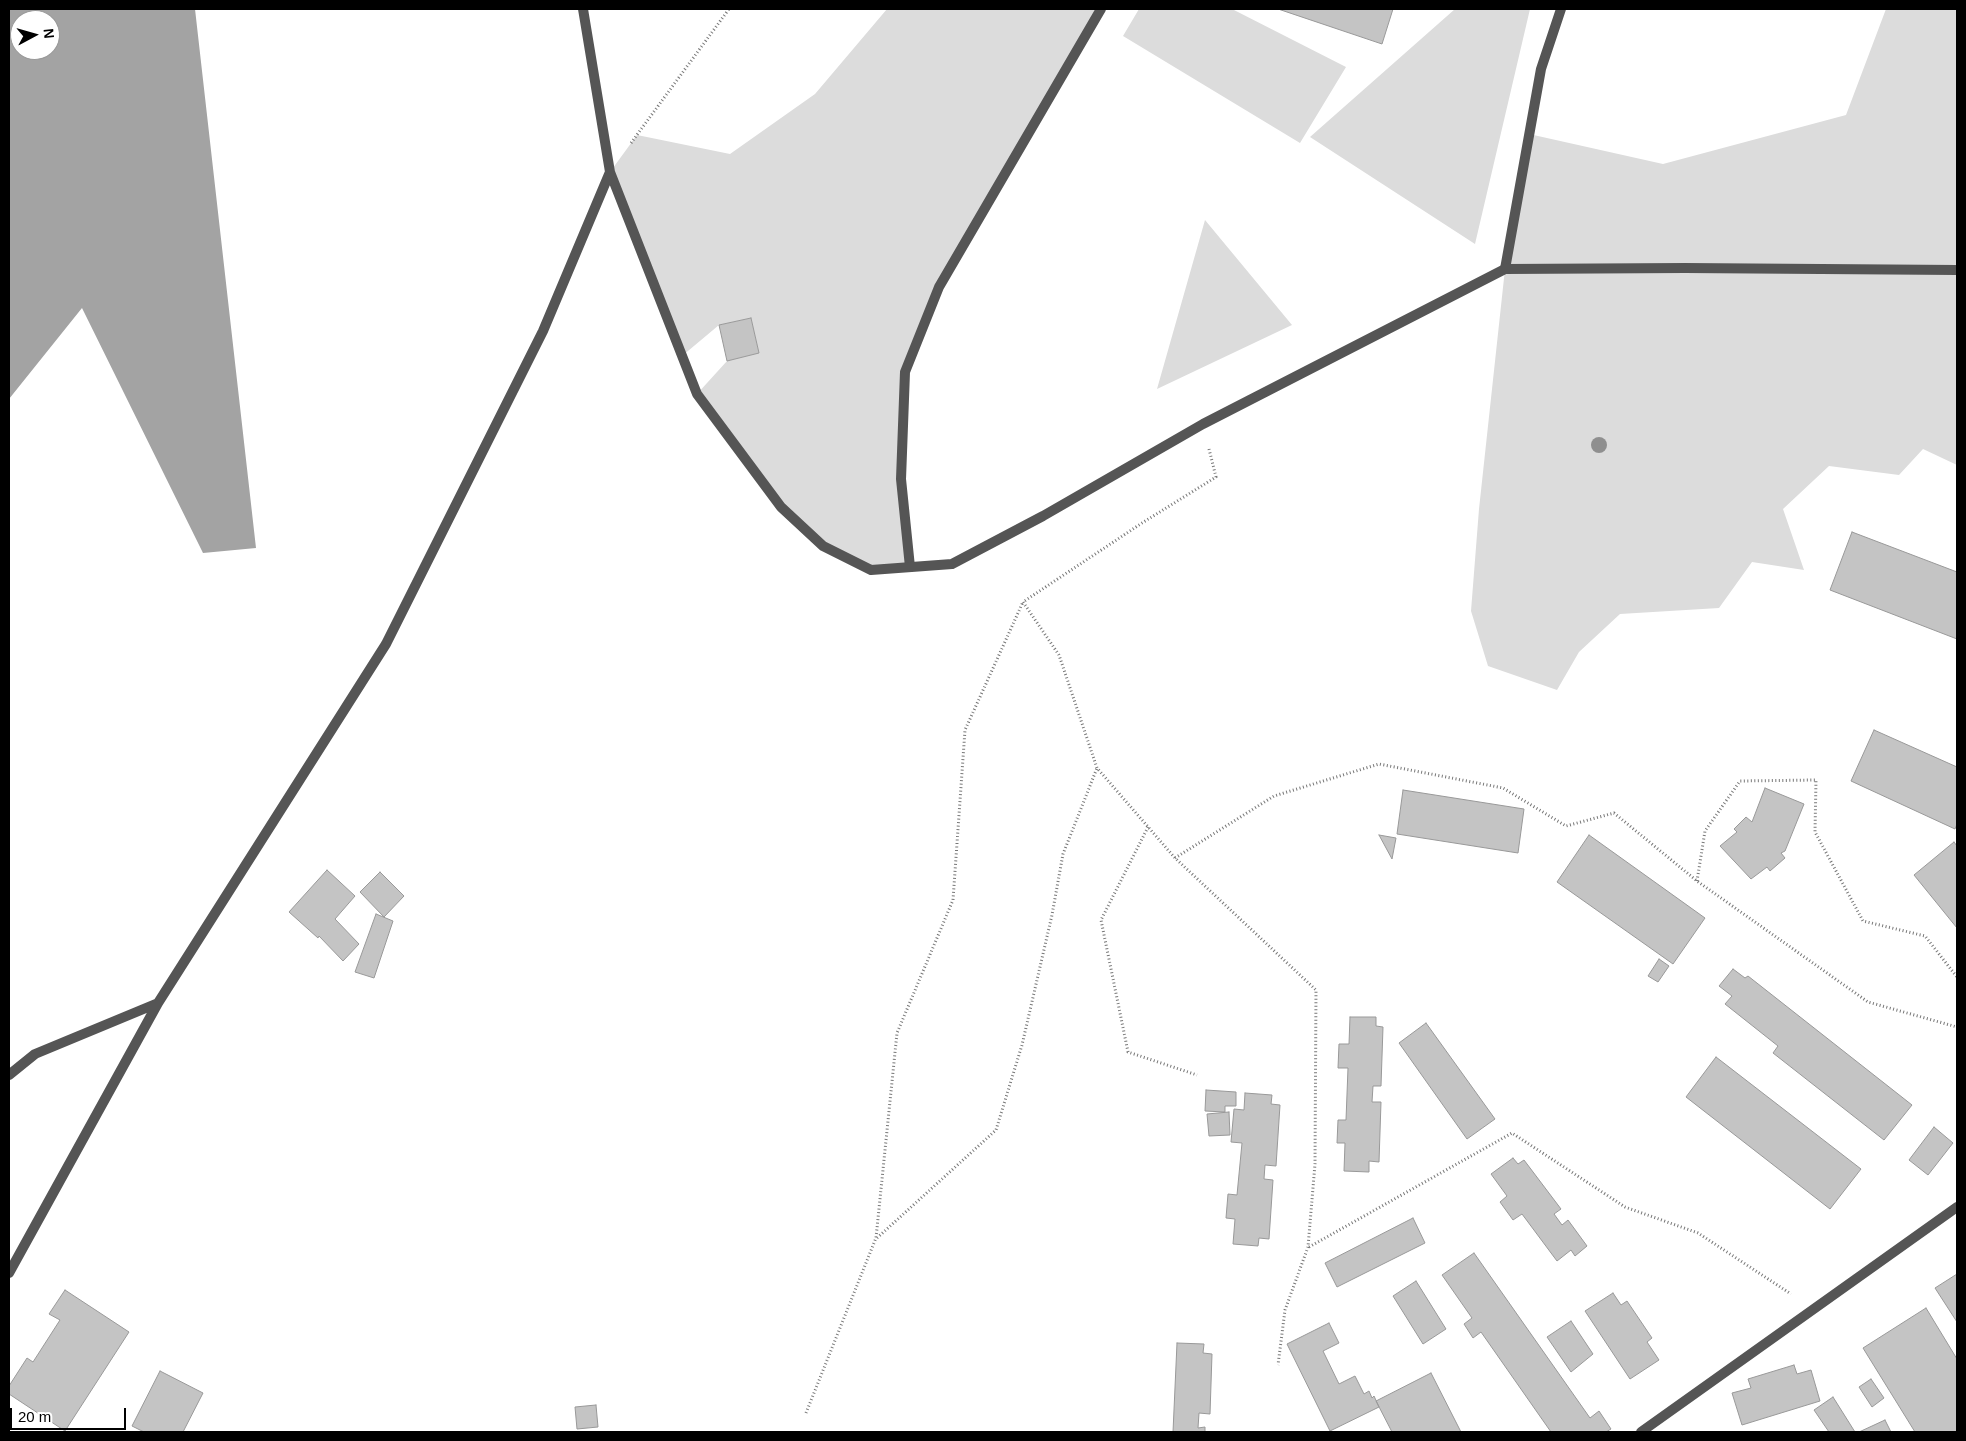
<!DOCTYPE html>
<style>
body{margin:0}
#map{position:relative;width:1966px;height:1441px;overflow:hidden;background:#fff;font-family:Helvetica,sans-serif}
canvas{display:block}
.frame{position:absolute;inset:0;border:10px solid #000;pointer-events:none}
.north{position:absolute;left:10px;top:10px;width:50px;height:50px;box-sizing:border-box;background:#fff;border:1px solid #999;border-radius:50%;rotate:84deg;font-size:14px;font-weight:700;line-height:20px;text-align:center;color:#000}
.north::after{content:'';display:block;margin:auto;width:18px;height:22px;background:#000;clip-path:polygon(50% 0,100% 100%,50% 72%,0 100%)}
.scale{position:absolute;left:10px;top:1408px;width:116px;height:22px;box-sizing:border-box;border:2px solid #000;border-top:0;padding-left:6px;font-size:15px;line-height:18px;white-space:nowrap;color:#000;-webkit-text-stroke:4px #fff;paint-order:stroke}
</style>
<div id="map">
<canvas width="1966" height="1441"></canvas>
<div class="frame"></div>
<div class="north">N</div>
<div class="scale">20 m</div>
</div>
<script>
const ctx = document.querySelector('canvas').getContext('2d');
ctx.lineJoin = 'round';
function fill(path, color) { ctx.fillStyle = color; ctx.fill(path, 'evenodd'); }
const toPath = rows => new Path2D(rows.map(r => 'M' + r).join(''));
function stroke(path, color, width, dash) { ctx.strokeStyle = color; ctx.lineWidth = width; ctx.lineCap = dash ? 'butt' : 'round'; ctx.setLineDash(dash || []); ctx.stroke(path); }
fill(toPath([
 [887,9,1101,9,939,287,905,372,901,479,910,567,871,570,823,546,781,507,697,394,727,361,759,353,751,318,719,325,682,356,610,172,637,135,730,154,815,94],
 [1139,9,1232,9,1346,67,1300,143,1123,36],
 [1455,9,1530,9,1475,244,1310,137],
 [1886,9,1957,9,1957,465,1923,449,1899,475,1829,466,1783,509,1804,570,1752,562,1719,608,1620,614,1579,652,1557,690,1488,666,1471,611,1479,509,1505,269,1529,134,1663,164,1846,115],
 [1205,220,1292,325,1157,389]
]), '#dcdcdc');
fill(toPath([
 [9,9,195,9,256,548,203,553,82,308,9,399],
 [20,20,50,20,50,50,20,50]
]), '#a3a3a3');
const building = toPath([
 [1278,9,1393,9,1382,44,1278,9],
 [751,318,759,353,727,361,719,325,751,318],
 [1852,532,1957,572,1957,639,1830,590,1852,532],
 [1874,730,1957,767,1957,824,1955,829,1851,781,1874,730],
 [1765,788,1804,804,1785,851,1781,853,1785,858,1770,871,1767,867,1751,879,1720,846,1737,832,1734,829,1746,817,1752,822,1765,788],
 [1403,790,1524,809,1518,853,1397,834,1403,790],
 [1379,835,1396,838,1392,859,1379,835],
 [1589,835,1705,918,1673,964,1557,882,1589,835],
 [1954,842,1957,846,1957,928,1914,875,1954,842],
 [327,870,355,896,335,919,359,944,343,961,319,936,318,938,289,912,327,870],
 [380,872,404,896,384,917,360,892,380,872],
 [376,914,393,921,374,978,355,972,376,914],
 [1659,959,1669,966,1658,982,1648,976,1659,959],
 [1733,969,1745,978,1748,976,1912,1105,1884,1140,1773,1053,1778,1046,1725,1004,1732,996,1719,986,1733,969],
 [1350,1017,1376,1017,1376,1026,1383,1027,1381,1086,1373,1086,1372,1102,1381,1102,1379,1162,1369,1161,1369,1172,1344,1171,1345,1143,1337,1143,1338,1120,1346,1120,1348,1068,1338,1068,1339,1044,1349,1044,1350,1017],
 [1426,1023,1495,1119,1467,1139,1399,1043,1426,1023],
 [1716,1057,1861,1169,1830,1209,1686,1097,1716,1057],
 [1206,1090,1236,1092,1236,1106,1225,1106,1225,1112,1205,1111,1206,1090],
 [1245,1093,1272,1095,1271,1104,1280,1105,1276,1166,1265,1165,1264,1179,1273,1180,1269,1239,1259,1238,1258,1246,1233,1244,1235,1219,1226,1218,1228,1194,1237,1195,1242,1143,1231,1142,1234,1109,1244,1110,1245,1093],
 [1229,1112,1230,1135,1209,1136,1207,1114,1229,1112],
 [1934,1127,1953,1143,1928,1175,1909,1160,1934,1127],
 [1513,1158,1518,1164,1524,1160,1561,1209,1554,1214,1562,1225,1568,1220,1587,1246,1575,1256,1571,1250,1557,1261,1522,1214,1513,1220,1500,1202,1507,1196,1491,1174,1513,1158],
 [1413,1218,1425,1243,1337,1287,1325,1263,1413,1218],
 [1474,1253,1590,1418,1599,1411,1611,1429,1606,1432,1551,1432,1481,1332,1473,1338,1464,1324,1472,1318,1442,1275,1474,1253],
 [1957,1274,1957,1322,1935,1288,1957,1274],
 [1416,1281,1446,1329,1423,1344,1393,1296,1416,1281],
 [65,1290,129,1332,65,1431,9,1394,9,1386,27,1358,33,1362,60,1320,49,1314,65,1290],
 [1613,1293,1621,1305,1627,1301,1652,1338,1647,1342,1659,1360,1630,1379,1585,1311,1613,1293],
 [1926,1308,1957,1359,1957,1432,1915,1432,1863,1348,1926,1308],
 [1571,1321,1593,1354,1571,1372,1547,1337,1571,1321],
 [1329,1323,1339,1343,1323,1351,1339,1384,1355,1376,1364,1394,1369,1391,1372,1398,1374,1396,1379,1407,1330,1431,1287,1344,1329,1323],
 [1177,1343,1204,1344,1203,1353,1212,1354,1210,1414,1199,1413,1198,1428,1205,1427,1205,1432,1173,1432,1177,1343],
 [1794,1365,1797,1374,1811,1370,1820,1401,1742,1425,1732,1393,1751,1388,1748,1379,1794,1365],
 [160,1371,203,1393,183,1432,144,1432,132,1426,160,1371],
 [1431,1373,1461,1432,1392,1432,1376,1401,1431,1373],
 [1871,1379,1884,1398,1872,1407,1859,1387,1871,1379],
 [1833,1397,1855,1432,1829,1432,1814,1410,1833,1397],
 [596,1405,598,1427,577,1429,575,1407,596,1405],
 [1885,1420,1891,1432,1859,1432,1885,1420]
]);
fill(building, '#c4c4c4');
stroke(building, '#999', 1);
stroke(toPath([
 [631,143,729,9],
 [1209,449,1216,477,1142,523,1023,602,1059,655,1097,768,1175,858,1316,990,1315,1164,1308,1247,1285,1310,1278,1365],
 [1148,827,1101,920,1128,1052,1197,1075],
 [1175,858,1274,796,1379,764,1503,788,1566,826,1614,813,1697,881,1868,1002,1957,1027],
 [1697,881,1705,831,1740,781,1816,780,1815,832,1863,921,1925,936,1957,977],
 [877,1238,996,1130,1022,1045,1052,915,1063,854,1097,768],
 [1309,1247,1512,1133,1625,1207,1698,1233,1791,1294],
 [806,1413,876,1238,897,1033,953,900,965,730,1023,602]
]), '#777', 3, [1, 2.5]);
stroke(toPath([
 [1505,269,1541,69,1561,9],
 [910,567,901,479,905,372,939,287,1101,9]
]), '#555', 10);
stroke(toPath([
 [610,172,697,394,781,507,823,546,871,570,952,564,1043,516,1203,424,1505,269,1685,268,1957,270],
 [9,1075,35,1054,158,1003],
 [9,1273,158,1003,386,644,543,331,610,172,583,9],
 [1641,1432,1957,1207]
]), '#555', 10);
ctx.fillStyle = '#8f8f8f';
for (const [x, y] of [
 [1599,445]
]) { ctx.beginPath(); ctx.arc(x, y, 8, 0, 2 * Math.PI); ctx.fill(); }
</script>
